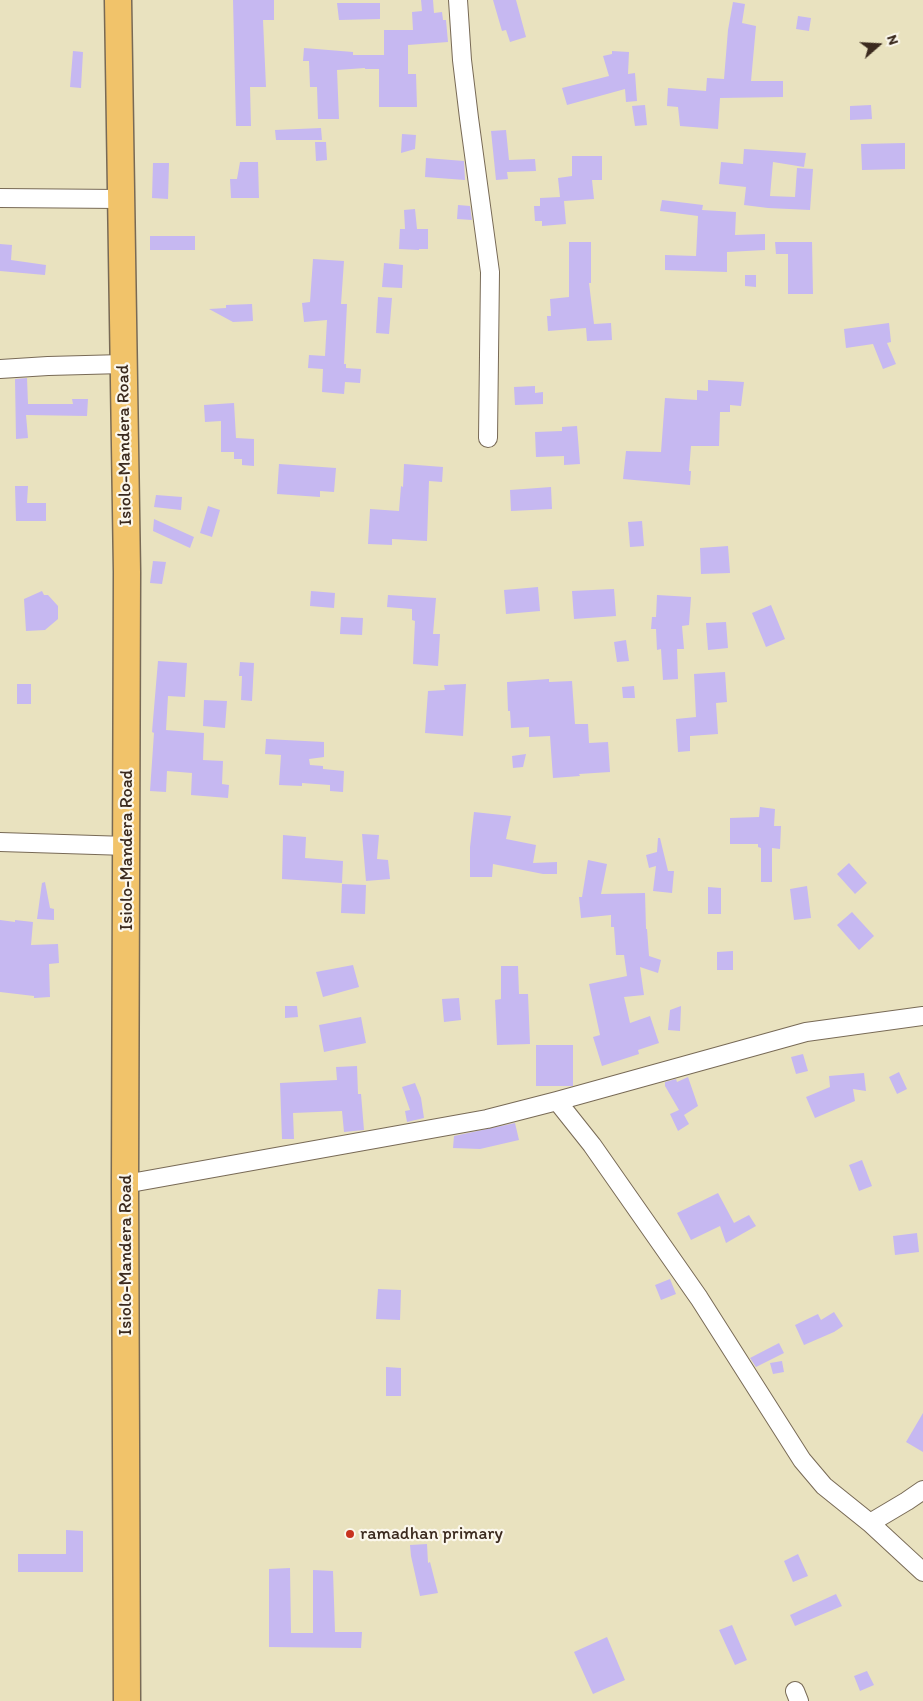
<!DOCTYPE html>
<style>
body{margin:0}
#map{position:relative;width:923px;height:1701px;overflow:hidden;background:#e9e2bf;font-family:Itim,sans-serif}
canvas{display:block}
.north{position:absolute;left:853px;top:20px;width:50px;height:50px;-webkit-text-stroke:4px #fbf7ec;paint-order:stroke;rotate:71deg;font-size:14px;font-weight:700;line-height:20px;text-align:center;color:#3b2a1e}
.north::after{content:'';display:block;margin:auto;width:18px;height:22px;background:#3b2a1e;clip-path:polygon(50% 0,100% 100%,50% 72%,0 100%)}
</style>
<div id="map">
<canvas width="923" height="1701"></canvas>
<div class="north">N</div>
</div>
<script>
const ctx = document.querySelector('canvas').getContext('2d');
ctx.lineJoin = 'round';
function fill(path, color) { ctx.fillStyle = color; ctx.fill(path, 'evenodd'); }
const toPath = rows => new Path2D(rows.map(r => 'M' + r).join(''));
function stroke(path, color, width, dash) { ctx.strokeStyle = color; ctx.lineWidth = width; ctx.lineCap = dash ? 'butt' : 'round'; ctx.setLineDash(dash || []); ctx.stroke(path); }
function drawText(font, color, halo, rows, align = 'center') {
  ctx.font = font + ' Itim,sans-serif'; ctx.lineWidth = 4.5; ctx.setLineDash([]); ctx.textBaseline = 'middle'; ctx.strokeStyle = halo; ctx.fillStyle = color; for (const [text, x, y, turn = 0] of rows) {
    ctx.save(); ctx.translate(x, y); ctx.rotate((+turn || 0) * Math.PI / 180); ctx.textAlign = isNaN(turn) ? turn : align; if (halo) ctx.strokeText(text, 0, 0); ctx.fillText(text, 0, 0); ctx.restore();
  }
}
fill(toPath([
 [233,0,274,0,274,20,263,20,266,87,250,87,251,126,236,126],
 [421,0,433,0,434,13,442,12,443,20,446,20,448,42,408,45,408,74,416,74,417,107,379,107,379,69,365,69,365,68,337,70,339,119,318,119,317,87,310,87,309,61,303,61,304,48,353,52,353,55,384,55,384,30,413,30,412,12,422,11],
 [493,0,516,0,526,37,510,42,506,30,502,31],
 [733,2,745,4,742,23,756,26,751,81,783,81,783,97,720,98,718,129,680,126,678,107,667,106,668,88,706,91,707,78,724,79,728,30],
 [337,3,380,3,380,19,339,20],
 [798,16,811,18,809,31,796,29],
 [73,51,83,52,81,88,70,87],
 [612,51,629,52,628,74,635,73,637,101,626,102,625,89,567,105,562,88,609,76,603,56,612,54],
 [645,105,647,125,635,126,632,106],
 [871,105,872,119,850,120,850,106],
 [321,128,322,140,276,140,275,130],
 [506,130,509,160,535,159,536,171,507,172,508,179,496,180,491,131],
 [402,134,416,135,415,149,401,153],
 [315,142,326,142,327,160,316,161],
 [905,143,905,169,862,170,861,144],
 [744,149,806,153,804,167,773,162,770,196,795,197,797,168,813,169,810,210,768,208,744,205,746,187,719,184,721,162,743,164],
 [572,156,602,156,602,180,592,180,594,199,564,201,566,224,542,226,542,221,535,221,534,206,540,206,540,198,560,197,558,178,572,176],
 [426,158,464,161,465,180,425,177],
 [240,162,258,162,259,198,231,198,230,179,237,179],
 [153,163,169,163,168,199,152,198],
 [662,200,703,205,702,210,736,212,735,235,765,234,765,250,727,252,727,272,665,270,665,255,696,256,698,216,660,211],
 [458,205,470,206,472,220,457,219],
 [415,209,417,229,428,229,428,249,419,249,419,250,399,249,400,229,405,229,404,210],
 [150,236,195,236,195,250,150,250],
 [569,242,591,242,591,283,589,283,594,324,611,323,612,340,587,341,586,328,548,331,547,316,551,316,550,299,569,297],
 [775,242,812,242,813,294,788,294,788,254,776,254],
 [0,244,12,245,11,260,46,265,45,275,0,271],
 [313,259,344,261,341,304,347,304,344,364,346,364,346,368,361,369,360,383,345,382,344,394,322,392,323,369,308,368,309,355,325,356,327,320,304,322,302,303,310,302],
 [384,263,403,265,402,288,382,287],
 [745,275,756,275,756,287,745,286],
 [378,297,392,298,389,334,376,333],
 [252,304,253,321,233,322,209,309,226,308,226,305],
 [889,323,891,342,887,343,896,364,883,369,873,344,846,348,844,329],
 [27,378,28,404,73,404,72,399,88,399,87,416,26,415,28,438,16,439,15,379],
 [708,380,744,382,741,406,730,405,730,412,720,412,719,446,691,446,689,471,691,471,690,485,623,479,626,451,661,452,665,398,697,400,697,390,708,391],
 [535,386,535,393,543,392,543,404,515,405,514,387],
 [234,403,236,438,254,439,254,466,242,465,242,459,234,459,234,452,221,452,221,421,205,422,204,405],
 [577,426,580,464,564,465,564,456,536,457,535,432,562,431,562,427],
 [279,464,336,468,334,492,320,491,320,497,277,494],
 [404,464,443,467,442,482,429,481,427,541,392,539,392,545,368,544,370,509,399,511,401,486,403,487],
 [15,486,28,486,27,503,46,503,46,521,16,521],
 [551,487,552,509,511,511,510,490],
 [156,495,182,497,181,510,154,507],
 [208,506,220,510,212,537,200,533],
 [154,519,194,537,190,548,153,531],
 [642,521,644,546,630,547,628,522],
 [728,546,730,573,701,574,700,548],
 [153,561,166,562,162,584,150,583],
 [538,587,540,611,506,614,504,590],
 [614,589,616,616,574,619,572,591],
 [42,591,44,595,48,595,58,606,58,619,45,630,26,631,24,599],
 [311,591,335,593,334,608,310,606],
 [388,595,436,598,433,634,440,634,438,666,413,664,415,621,412,620,412,609,387,607],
 [657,595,691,597,689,625,682,626,684,649,677,649,678,679,663,680,661,649,657,650,656,629,651,629,652,617,656,617],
 [771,605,785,639,766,647,752,613],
 [341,617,363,618,362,635,340,634],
 [726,622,728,648,708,650,706,623],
 [626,640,629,661,617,662,614,642],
 [158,661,187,663,185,697,168,696,166,730,204,733,203,760,223,761,222,784,229,785,228,798,191,795,192,773,167,771,166,792,150,791,154,733,152,732],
 [240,662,254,663,252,701,241,700,242,676,239,676],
 [725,672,727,702,716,703,718,734,690,736,690,751,678,752,676,719,696,717,694,674],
 [549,679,549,682,572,681,575,724,588,724,589,743,608,742,610,772,579,774,580,776,553,778,550,736,529,737,529,727,511,728,510,711,508,711,507,682],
 [17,684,31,684,31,704,17,704],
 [466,684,463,736,425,733,428,691,445,690,444,685],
 [634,686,635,698,623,698,622,687],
 [204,700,227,701,225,728,203,726],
 [266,739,324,742,324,757,309,759,310,765,323,766,323,769,344,771,343,792,330,791,330,785,302,783,302,786,279,785,281,755,265,754],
 [526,754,523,767,513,768,512,756],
 [760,807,775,809,774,826,781,826,780,849,772,848,772,882,761,882,761,848,758,847,758,844,730,844,730,818,759,817],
 [474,812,511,816,506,839,536,845,533,863,557,862,557,874,543,874,493,864,492,877,470,877,470,847],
 [362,834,379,835,377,859,388,860,390,879,366,881],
 [283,835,306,837,305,858,343,861,342,883,282,879],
 [658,838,660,838,668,871,674,871,672,893,653,891,656,866,649,868,646,855,657,852],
 [588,860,607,864,601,894,645,893,646,929,647,929,649,956,661,960,658,973,640,967,644,995,624,997,630,1023,650,1016,659,1043,638,1050,639,1054,602,1066,593,1037,600,1035,589,984,627,976,624,955,616,955,614,927,611,927,611,915,581,918,579,897,582,897],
 [849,863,867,883,855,894,837,874],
 [45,882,50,908,54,909,54,920,37,919,42,883],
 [342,884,366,885,365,914,341,913],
 [807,886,811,918,794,920,790,889],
 [708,887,721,888,721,914,708,914],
 [852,912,874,936,859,950,837,925],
 [0,920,15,922,15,920,33,922,31,945,58,944,59,963,49,964,50,997,34,998,34,996,0,992],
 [733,951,733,970,717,970,717,952],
 [353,965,359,987,323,997,316,972],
 [501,966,518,966,519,994,528,994,530,1044,497,1045,495,1000,501,999],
 [459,998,461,1020,444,1022,442,999],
 [285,1006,297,1006,298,1017,285,1018],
 [681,1006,680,1031,668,1030,670,1010],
 [361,1017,366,1043,324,1052,319,1025],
 [536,1045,573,1045,573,1086,536,1086],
 [803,1054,808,1071,796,1074,791,1057],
 [357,1066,358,1094,361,1094,364,1130,344,1132,342,1111,293,1113,294,1139,282,1139,280,1083,337,1080,336,1067],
 [899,1072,907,1089,897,1094,889,1077],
 [864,1073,866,1091,853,1089,855,1101,815,1118,806,1097,830,1087,829,1076],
 [688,1077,698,1106,684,1115,689,1124,678,1131,670,1114,679,1110,665,1086,665,1082,676,1079,677,1082],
 [415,1083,421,1098,424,1118,407,1122,405,1111,410,1110,402,1087],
 [515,1123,519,1140,480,1149,453,1148,454,1136],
 [862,1160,872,1186,859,1191,849,1165],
 [718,1193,734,1223,749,1215,756,1226,726,1243,720,1226,691,1240,677,1213],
 [917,1233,919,1252,895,1255,893,1236],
 [670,1279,676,1294,661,1300,655,1285],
 [378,1289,401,1290,400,1320,376,1319],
 [834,1312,843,1326,834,1332,804,1345,795,1325,818,1314,821,1320],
 [779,1343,784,1353,756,1367,750,1358],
 [782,1361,784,1372,773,1374,770,1363],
 [386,1367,401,1368,401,1396,386,1396],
 [923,1413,923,1452,906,1442],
 [66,1530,83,1531,83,1572,18,1572,18,1554,66,1554],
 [427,1544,428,1563,430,1562,438,1593,420,1596,411,1556,410,1545],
 [798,1554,808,1576,793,1582,784,1561],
 [290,1568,291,1633,313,1633,313,1570,333,1571,335,1632,362,1632,361,1648,269,1647,269,1569],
 [836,1594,842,1606,795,1626,790,1615],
 [732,1625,747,1660,735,1665,719,1630],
 [607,1637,625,1680,593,1694,574,1652],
 [867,1671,874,1685,860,1691,854,1676]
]), '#c6b8f1');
const minor = toPath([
 [458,0,462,60,469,118,490,272,488,438],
 [0,198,120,199],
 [0,369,48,366,123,364],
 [0,842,127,846],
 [557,1101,592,1145,699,1298,802,1460,824,1486,870,1523,923,1572],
 [125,1184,487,1119,557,1101,806,1032,923,1016],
 [870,1523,907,1501,923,1490],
 [795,1691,799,1701]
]);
const highway = toPath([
 [118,0,127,572,125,1184,127,1701]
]);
stroke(minor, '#786a56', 20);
stroke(highway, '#786a56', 29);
stroke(minor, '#fff', 18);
stroke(highway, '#f1c36a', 26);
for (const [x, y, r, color] of [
 [350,1534,5,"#c8321e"]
]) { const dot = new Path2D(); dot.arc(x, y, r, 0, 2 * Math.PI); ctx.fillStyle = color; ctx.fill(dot); stroke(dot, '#fbf7ec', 2); }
drawText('18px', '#3b2a1e', '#fbf7ec', [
 ["Isiolo-Mandera Road",125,445,-91],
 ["Isiolo-Mandera Road",127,850,-90],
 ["Isiolo-Mandera Road",126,1255,-90]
]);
drawText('18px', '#3b2a1e', '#fbf7ec', [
 ["ramadhan primary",360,1534]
], 'left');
</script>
